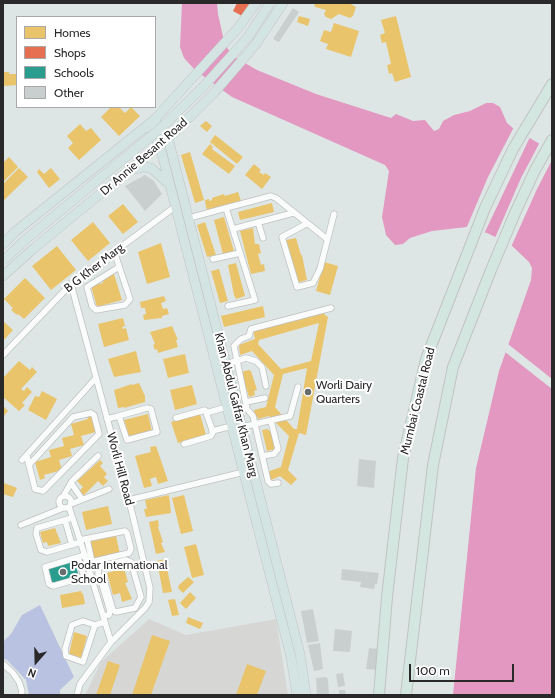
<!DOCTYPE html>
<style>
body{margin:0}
#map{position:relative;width:555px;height:698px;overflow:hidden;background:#dee6e5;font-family:Cabin,sans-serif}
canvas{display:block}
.frame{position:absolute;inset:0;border:4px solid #292929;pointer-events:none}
.legend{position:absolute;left:16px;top:16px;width:140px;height:92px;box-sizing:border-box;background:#fff;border:1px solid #a9a9a9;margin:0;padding:5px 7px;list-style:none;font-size:12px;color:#292929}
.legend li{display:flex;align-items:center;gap:8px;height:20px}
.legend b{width:20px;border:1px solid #a9a9a9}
.north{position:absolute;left:16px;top:642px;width:40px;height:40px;-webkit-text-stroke:3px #fff;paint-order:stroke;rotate:200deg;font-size:11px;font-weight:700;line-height:16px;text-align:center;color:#292929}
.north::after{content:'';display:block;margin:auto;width:14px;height:18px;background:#292929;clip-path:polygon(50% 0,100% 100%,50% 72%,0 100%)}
.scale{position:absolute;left:409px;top:664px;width:105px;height:18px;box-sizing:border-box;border:2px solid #292929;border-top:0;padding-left:5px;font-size:12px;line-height:14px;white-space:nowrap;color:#292929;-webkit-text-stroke:3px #fff;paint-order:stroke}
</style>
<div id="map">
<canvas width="555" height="698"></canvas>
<div class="frame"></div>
<ul class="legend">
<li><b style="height:11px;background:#e9c46a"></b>Homes</li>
<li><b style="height:11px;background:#e76f51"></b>Shops</li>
<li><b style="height:11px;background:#2a9d8f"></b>Schools</li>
<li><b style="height:11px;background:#c9cfce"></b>Other</li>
</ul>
<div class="north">N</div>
<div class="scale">100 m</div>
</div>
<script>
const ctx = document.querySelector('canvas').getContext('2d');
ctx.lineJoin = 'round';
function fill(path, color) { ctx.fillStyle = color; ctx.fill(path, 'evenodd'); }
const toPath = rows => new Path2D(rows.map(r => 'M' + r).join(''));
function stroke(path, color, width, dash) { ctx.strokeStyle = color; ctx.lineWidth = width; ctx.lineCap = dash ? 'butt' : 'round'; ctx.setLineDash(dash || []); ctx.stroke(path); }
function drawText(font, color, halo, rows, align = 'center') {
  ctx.font = font + ' Cabin,sans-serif'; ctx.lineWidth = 4; ctx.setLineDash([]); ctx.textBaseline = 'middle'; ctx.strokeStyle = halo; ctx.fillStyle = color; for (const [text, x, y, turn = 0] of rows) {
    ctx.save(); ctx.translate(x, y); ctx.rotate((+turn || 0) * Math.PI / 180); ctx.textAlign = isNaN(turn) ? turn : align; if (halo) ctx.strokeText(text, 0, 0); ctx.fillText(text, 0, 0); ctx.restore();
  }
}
fill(toPath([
 [149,619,186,635,276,619,288,695,85,695,101,662]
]), '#d6d7d5');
fill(toPath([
 [40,605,74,677,60,690,60,695,29,695,26,680,6,659,3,659,3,642,11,634,22,615]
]), '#bac2e1');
fill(toPath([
 [182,3,217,3,218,14,224,41,231,55,257,70,316,94,391,118,396,114,413,121,425,120,434,131,439,129,443,121,454,115,470,111,486,103,493,103,500,107,507,123,514,129,552,151,552,695,453,695,476,468,499,371,531,280,532,268,529,262,510,244,487,233,467,227,432,231,410,238,403,244,395,245,386,235,382,217,389,171,385,165,232,97,195,70,184,58,180,47]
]), '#e298c0');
fill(toPath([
 [514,127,530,137,484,234,466,229,488,177],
 [540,142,552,148,552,160,537,189,511,247,495,238,521,178],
 [508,344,552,379,552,389,505,352]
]), '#dee6e5');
fill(toPath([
 [314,3,349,3,356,7,353,16,350,18,339,14,331,19,326,17,324,14,326,10,315,7],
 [299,16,310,19,308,26,297,22],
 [396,16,411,77,395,82,392,73,389,74,387,65,391,64,386,42,382,43,380,35,385,33,381,20],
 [334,23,359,31,351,57,326,49,328,44,320,41,324,30,331,32],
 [3,72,9,72,9,74,17,74,17,85,3,86],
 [111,107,119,107,125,113,131,107,140,116,119,136,101,117],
 [206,121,212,126,207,132,200,126],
 [80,124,86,131,91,128,101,140,79,160,68,148,73,143,67,136],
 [215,135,243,157,237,164,210,142],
 [210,144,213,147,212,149,235,166,229,174,202,154],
 [190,152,204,200,195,203,181,155],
 [9,157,18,167,3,182,3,163],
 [254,164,261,170,259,172,264,175,265,173,271,177,262,189,245,175],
 [19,168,28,177,3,201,3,184],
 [51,168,60,179,49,188,37,172,39,169,44,174],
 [238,192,241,201,220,206,208,211,206,207,205,200,209,199,209,201,212,200,212,198,224,194,225,196],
 [272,203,274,212,240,220,238,212],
 [123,204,138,222,123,234,108,216],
 [224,217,234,251,223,254,214,220],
 [93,222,110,243,88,261,71,240],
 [205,222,216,255,207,257,197,225],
 [253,228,255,244,259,244,261,253,258,254,261,265,264,264,265,271,251,274,240,231],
 [296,238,301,255,302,255,307,280,296,283,286,240],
 [161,243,170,277,147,284,138,252],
 [57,246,76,270,51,290,32,266],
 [324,262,338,266,330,295,316,291],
 [236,263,245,296,236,299,234,295,228,265],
 [219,269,228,301,220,303,211,271],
 [114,274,122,300,97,307,91,286,103,283,102,279],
 [25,278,45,298,24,319,18,314,17,315,11,310,13,308,4,299],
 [164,296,166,301,161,303,163,309,167,308,169,314,162,316,162,318,144,320,143,315,146,314,145,308,141,308,140,302],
 [263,306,265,317,224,327,221,316],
 [323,311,325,315,328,317,306,435,299,433,288,470,297,479,291,485,280,476,269,481,267,472,281,467,289,436,269,416,258,419,257,416,255,416,254,410,266,407,274,375,252,351,240,355,239,345,255,339,253,331],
 [319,323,311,361,281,369,258,344,259,340],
 [307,368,297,429,294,429,275,407,283,374],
 [123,318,125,326,122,327,123,329,126,328,129,340,104,347,98,324],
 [3,321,13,330,3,341],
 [172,326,178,340,176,340,178,347,158,353,157,349,155,350,153,345,155,344,150,332],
 [136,351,141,372,114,377,108,359],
 [185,354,189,373,168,378,163,359],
 [19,361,30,370,32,367,37,372,21,389,24,391,27,387,32,392,22,403,25,405,19,411,3,397,3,378],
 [249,370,251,371,257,390,254,391,255,395,249,397,241,372],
 [139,383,145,396,145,402,124,408,124,407,118,408,114,390,132,384,132,385],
 [192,385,197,404,175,410,170,390],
 [42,391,57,399,46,420,28,410,35,396,39,397],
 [3,406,8,411,3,417],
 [148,414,152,431,129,437,124,420],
 [200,414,206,435,178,443,171,422],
 [92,415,96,432,81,436,84,445,70,449,72,456,59,460,62,470,44,475,45,478,40,480,35,462,51,457,49,450,64,446,62,438,74,435,71,424,88,419,87,416],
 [268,429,269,431,271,430,276,449,267,451,262,430],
 [156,446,168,481,158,484,156,477,150,479,152,486,144,488,135,456,151,452,150,447],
 [100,460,103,463,100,466,107,474,104,477,108,481,103,486,98,481,83,496,79,491,83,487,77,481],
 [4,483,17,488,13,497,3,494],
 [169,495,171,513,146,517,144,509,147,509,145,500],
 [184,495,193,531,181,534,172,498],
 [108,506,112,524,86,530,82,512],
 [158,520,159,526,158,527,163,542,161,543,165,552,156,554,149,522],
 [55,528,61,543,48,546,47,542,43,543,40,532],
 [116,536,120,554,93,560,89,541],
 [196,544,204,575,192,578,184,547],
 [165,559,172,592,163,593,157,561],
 [124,568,128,582,125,583,132,599,122,602,120,593,113,595,107,573],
 [188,577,194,582,183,593,178,588,179,585],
 [81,591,82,594,83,593,85,604,62,608,60,595],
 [190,592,196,598,186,609,180,603],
 [175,599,179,615,172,616,168,600],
 [188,617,203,623,200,629,186,623],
 [74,632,87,636,81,658,69,654],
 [152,635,170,641,151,695,132,695],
 [108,661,120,665,110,695,96,695],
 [247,664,266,671,257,695,236,695]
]), '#e9c46a');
fill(toPath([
 [237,3,251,3,244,17,233,11]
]), '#e76f51');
fill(toPath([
 [74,561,79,576,52,583,48,569]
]), '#2a9d8f');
fill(toPath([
 [293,8,299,12,279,42,273,39],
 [145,175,154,181,162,194,145,211,125,186],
 [359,459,376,461,374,488,357,486],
 [342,569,379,573,377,584,375,584,374,589,360,587,361,582,341,580],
 [313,609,319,641,307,643,301,611],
 [335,629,352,631,350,652,333,651],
 [320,643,323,669,314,671,308,645],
 [369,648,379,649,379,670,366,669],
 [343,673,345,686,338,687,336,674],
 [326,677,328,679,329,695,317,695,316,678],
 [339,690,345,690,346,695,339,695]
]), '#c9cfce');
const street = toPath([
 [226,208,271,196,276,198,327,239],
 [189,218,226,208,255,300,228,306],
 [258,222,263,238],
 [306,224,282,237,297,287,313,283,320,269,334,214],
 [233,229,293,213],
 [114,251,130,299,125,305,96,310,92,306,87,287,119,267],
 [213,259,240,253],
 [71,284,129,500,150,588,149,602,145,608,111,642,80,684,77,695],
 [3,355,71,284,176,206],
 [226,364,246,358,256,361,262,367,266,386],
 [246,402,265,398],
 [206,413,227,407],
 [176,418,205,410,213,432,211,436,184,444],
 [107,419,115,417,147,408,151,409,157,432,127,440,119,416],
 [242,427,290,416,298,387],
 [212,431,232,426],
 [27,455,28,461,35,489,43,491,99,434,94,415,91,413,73,417,29,465],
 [262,456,274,454,278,449,271,421],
 [22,460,96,378],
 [71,483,82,499],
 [278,483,271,484,268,481,253,416,247,409,234,346,241,339,249,336,251,329,331,308],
 [64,495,72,481,98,456],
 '59 502a6 6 0 1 1 12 0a6 6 0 1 1-12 0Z',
 [129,500,244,472],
 [71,504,109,489],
 [69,507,80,540,111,642],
 [72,518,37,528,36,534,41,550,47,552,81,542],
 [65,520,72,545],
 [21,525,63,508],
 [87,539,92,562],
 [80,540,125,531,127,533,131,549,129,553,87,563],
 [85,555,45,567,49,584,53,586,91,575],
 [78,557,84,577],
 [101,581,105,583,113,610,116,612,135,608,141,597,131,562,126,560,99,567,98,573,101,581,110,611,109,615,103,616],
 [95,625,83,621,72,625,65,649,66,656,83,662,95,625,105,622],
 [3,664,13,673,19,682,22,691,21,695]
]);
const primary = toPath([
 [154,120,168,138,300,654,306,695],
 [148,125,160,146,291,657,297,695],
 [134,169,143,167,151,168,170,185],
 [3,244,16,231,154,120,238,28,256,3],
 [3,276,33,249,168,138,213,94,256,44,283,3]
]);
const highway = toPath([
 [379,695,387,597,403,458,426,359,485,208,513,149,552,84],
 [406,695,433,465,453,367,491,270,515,213,535,170,552,140]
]);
stroke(street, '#bfc0c0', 7);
stroke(primary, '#c0c3c3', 10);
stroke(highway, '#c0c3c3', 12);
stroke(street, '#fafbfb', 5.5);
stroke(primary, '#d4e4e3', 9);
stroke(highway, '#d4e6e0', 10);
const primaryBridge = toPath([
 [3,261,25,240,161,128,204,86,248,37,270,3]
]);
stroke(primaryBridge, '#c0c3c3', 10, []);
stroke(primaryBridge, '#d4e4e3', 9);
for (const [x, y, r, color] of [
 [308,392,4,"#686b6b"],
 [63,572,4,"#686b6b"]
]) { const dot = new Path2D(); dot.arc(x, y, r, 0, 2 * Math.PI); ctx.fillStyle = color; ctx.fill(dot); stroke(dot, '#fff', 1.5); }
drawText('12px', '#292929', '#fff', [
 ["Dr Annie Besant Road",144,157,-41],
 ["B G Kher Marg",94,268,-38],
 ["Mumbai Coastal Road",418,401,-76],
 ["Khan Abdul Gaffar Khan Marg",236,405,76],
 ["Worli Hill Road",120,469,75]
]);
drawText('12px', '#292929', '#fff', [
 ["Worli Dairy",316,385],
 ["Quarters",316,399],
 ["Podar International",71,565],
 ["School",71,579]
], 'left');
</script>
